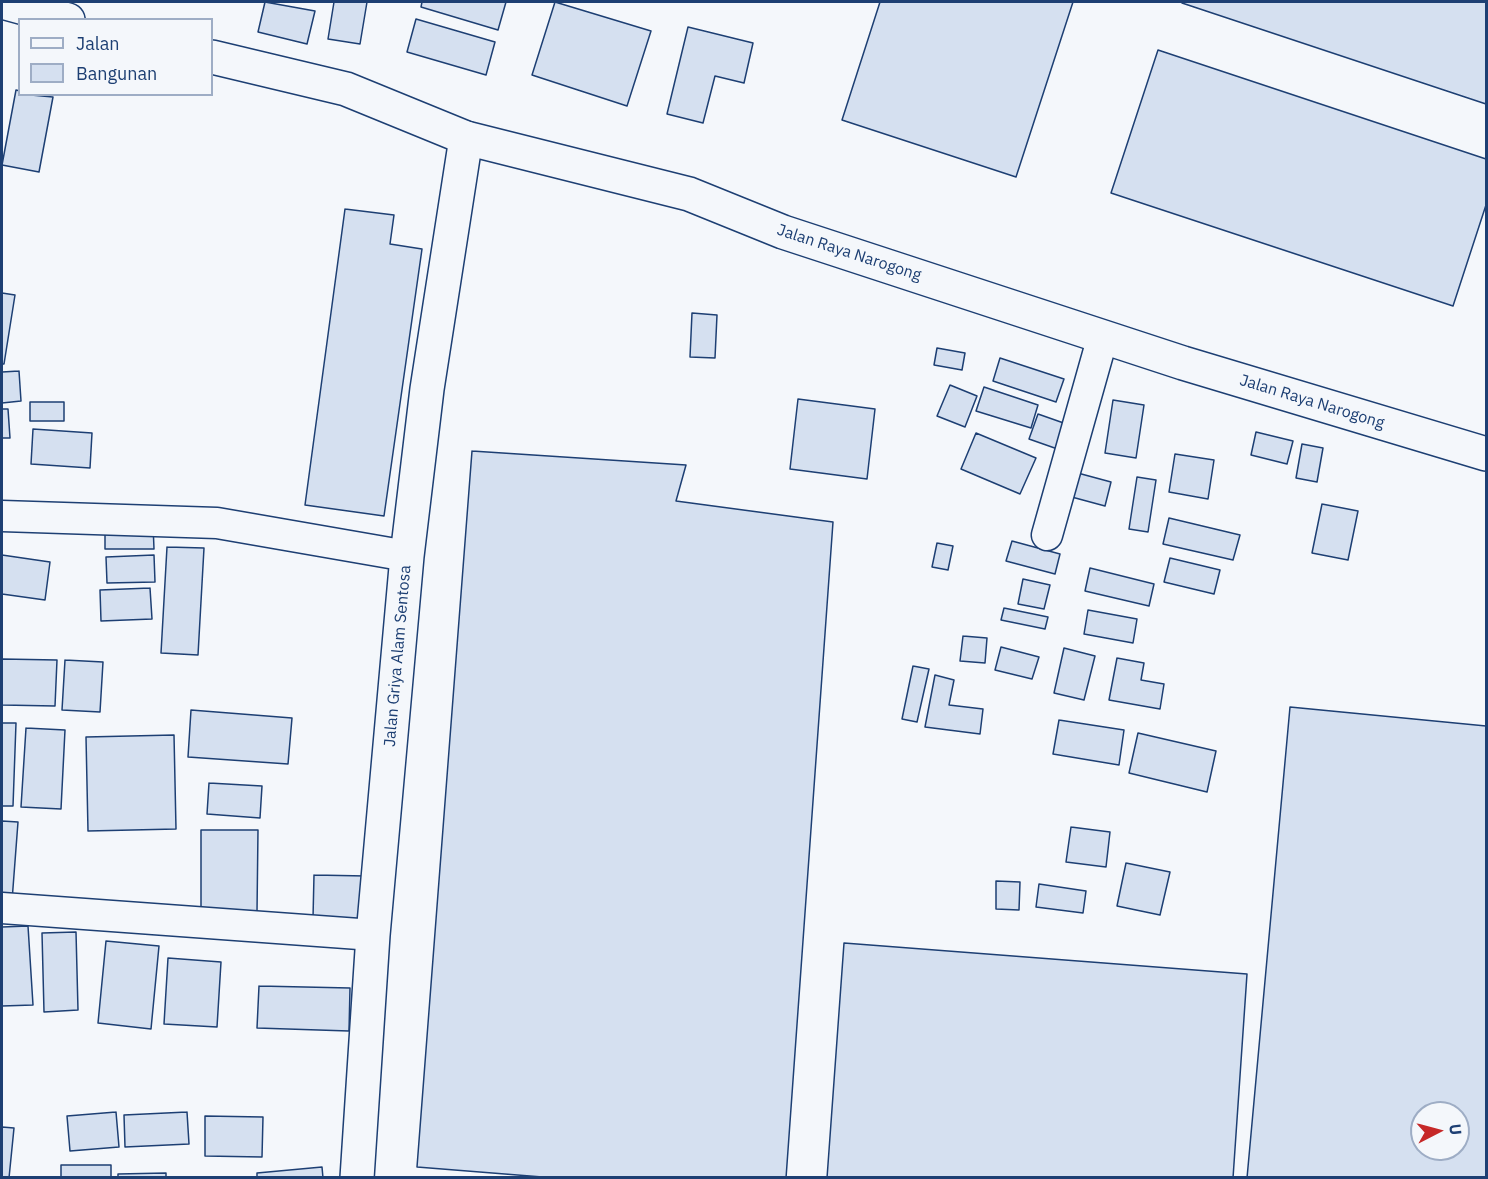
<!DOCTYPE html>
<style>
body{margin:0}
#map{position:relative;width:1488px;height:1179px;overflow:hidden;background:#f4f7fb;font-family:"IBM Plex Sans",sans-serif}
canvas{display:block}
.frame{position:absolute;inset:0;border:3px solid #1d3f73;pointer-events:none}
.legend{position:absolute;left:18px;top:18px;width:195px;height:78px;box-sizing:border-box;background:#f4f7fb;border:2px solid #9eadc5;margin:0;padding:8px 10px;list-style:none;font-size:18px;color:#1d3f73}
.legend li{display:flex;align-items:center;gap:12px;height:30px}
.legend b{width:30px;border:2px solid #9eadc5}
.north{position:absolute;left:1410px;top:1101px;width:60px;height:60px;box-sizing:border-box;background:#f4f7fb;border:2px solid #9eadc5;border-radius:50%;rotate:84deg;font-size:16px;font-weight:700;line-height:24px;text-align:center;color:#1d3f73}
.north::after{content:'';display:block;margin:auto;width:21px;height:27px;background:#c62828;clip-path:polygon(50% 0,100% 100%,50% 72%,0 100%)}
</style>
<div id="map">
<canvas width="1488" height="1179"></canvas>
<div class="frame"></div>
<ul class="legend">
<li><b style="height:8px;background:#f4f7fb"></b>Jalan</li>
<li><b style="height:16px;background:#d5e0f0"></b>Bangunan</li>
</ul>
<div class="north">U</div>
</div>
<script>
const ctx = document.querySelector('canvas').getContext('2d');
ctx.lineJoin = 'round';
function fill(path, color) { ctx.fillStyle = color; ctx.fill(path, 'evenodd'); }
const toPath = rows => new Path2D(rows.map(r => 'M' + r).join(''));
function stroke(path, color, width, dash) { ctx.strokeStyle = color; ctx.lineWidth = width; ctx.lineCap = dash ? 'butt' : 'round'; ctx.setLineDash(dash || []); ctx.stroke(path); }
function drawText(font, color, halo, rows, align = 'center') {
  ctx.font = font + ' "IBM Plex Sans",sans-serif'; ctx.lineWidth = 4.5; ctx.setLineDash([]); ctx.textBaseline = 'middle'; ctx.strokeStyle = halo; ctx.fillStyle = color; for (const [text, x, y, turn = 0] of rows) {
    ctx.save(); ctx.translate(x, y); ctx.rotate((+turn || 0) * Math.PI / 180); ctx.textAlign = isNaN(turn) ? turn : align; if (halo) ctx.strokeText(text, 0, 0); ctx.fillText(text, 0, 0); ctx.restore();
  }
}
const building = toPath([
 [265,2,315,11,307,44,258,32,265,2],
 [334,2,367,2,360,44,328,39,334,2],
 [422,2,506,2,498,30,421,7,422,2],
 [555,2,651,31,627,106,532,75,555,2],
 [880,2,1073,2,1016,177,842,120,880,2],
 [1182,2,1486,2,1486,104,1182,3,1182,2],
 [416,19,495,42,486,75,407,52,416,19],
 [688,27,753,43,744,83,715,76,703,123,667,114,688,27],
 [1158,50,1486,159,1486,205,1453,306,1111,193,1158,50],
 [16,90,20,91,20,94,53,97,39,172,2,165,16,90],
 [345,209,394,215,390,244,422,249,384,516,305,505,345,209],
 [2,293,15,295,4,364,2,364,2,293],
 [692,313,717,315,715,358,690,357,692,313],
 [937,348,965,353,962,370,934,365,937,348],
 [1000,358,1064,379,1056,402,993,381,1000,358],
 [19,371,21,401,2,403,2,372,19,371],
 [950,385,977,396,965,427,937,416,950,385],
 [984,387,1038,405,1031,428,976,411,984,387],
 [798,399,875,409,867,479,790,469,798,399],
 [1113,400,1144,405,1136,458,1105,453,1113,400],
 [30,402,64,402,64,421,30,421,30,402],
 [2,409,8,409,10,438,2,438,2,409],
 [1038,414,1075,427,1066,452,1029,439,1038,414],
 [33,429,92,433,90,468,31,464,33,429],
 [1256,432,1293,441,1287,464,1251,455,1256,432],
 [976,433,1036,458,1020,494,961,469,976,433],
 [1302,444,1323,448,1317,482,1296,478,1302,444],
 [472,451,686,465,676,501,833,522,786,1178,555,1178,417,1167,472,451],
 [1175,454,1214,460,1208,499,1169,492,1175,454],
 [1074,472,1111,482,1105,506,1068,496,1074,472],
 [1137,477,1156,480,1148,532,1129,529,1137,477],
 [1322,504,1358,511,1348,560,1312,553,1322,504],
 [1169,518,1240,535,1233,560,1163,544,1169,518],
 [105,524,153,524,154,549,105,549,105,524],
 [1012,541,1060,554,1055,574,1006,561,1012,541],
 [937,543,953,546,948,570,932,567,937,543],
 [167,547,204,548,198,655,161,653,167,547],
 [2,555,50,562,45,600,2,594,2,555],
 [154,555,155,582,107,583,106,557,154,555],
 [1170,558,1220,570,1214,594,1164,582,1170,558],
 [1090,568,1154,584,1149,606,1085,591,1090,568],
 [1023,579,1050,585,1044,609,1018,604,1023,579],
 [150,588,152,619,101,621,100,590,150,588],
 [1004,608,1048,617,1045,629,1001,620,1004,608],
 [1088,610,1137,619,1133,643,1084,634,1088,610],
 [963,636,987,638,985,663,960,661,963,636],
 [1001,647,1039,657,1032,679,995,670,1001,647],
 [1064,648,1095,656,1084,700,1054,693,1064,648],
 [1117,658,1144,663,1141,680,1164,684,1160,709,1109,700,1117,658],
 [2,659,57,660,55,706,2,705,2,659],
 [65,660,103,662,100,712,62,710,65,660],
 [913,666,929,669,917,722,902,719,913,666],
 [935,675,954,680,949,705,983,709,980,734,925,727,935,675],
 [1290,707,1486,726,1486,1178,1247,1178,1290,707],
 [1422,1113,1458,1113,1458,1149,1422,1149,1422,1113],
 [191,710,292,718,288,764,188,757,191,710],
 [1059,720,1124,730,1119,765,1053,754,1059,720],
 [2,723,16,723,13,806,2,806,2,723],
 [26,728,65,730,61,809,21,807,26,728],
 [1138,733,1216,751,1207,792,1129,773,1138,733],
 [174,735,176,829,88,831,86,737,174,735],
 [209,783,262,786,260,818,207,814,209,783],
 [2,821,18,822,12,901,2,901,2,821],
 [1071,827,1110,832,1106,867,1066,862,1071,827],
 [201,830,258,830,257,912,201,911,201,830],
 [1126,863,1170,872,1160,915,1117,906,1126,863],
 [314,875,366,876,365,919,313,918,314,875],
 [996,881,1020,882,1019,910,996,909,996,881],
 [1039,884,1086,891,1083,913,1036,907,1039,884],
 [28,926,33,1005,2,1006,2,927,28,926],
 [76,932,78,1010,44,1012,42,933,76,932],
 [106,941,159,946,151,1029,98,1023,106,941],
 [844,943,1247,974,1233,1178,827,1178,844,943],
 [168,958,221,962,217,1027,164,1024,168,958],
 [259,986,350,988,349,1031,257,1028,259,986],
 [116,1112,119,1147,70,1151,67,1116,116,1112],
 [187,1112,189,1144,125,1147,124,1115,187,1112],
 [205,1116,263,1117,262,1157,205,1156,205,1116],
 [2,1127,14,1128,9,1178,2,1178,2,1127],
 [61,1165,111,1165,111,1178,61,1178,61,1165],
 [322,1167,323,1178,257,1178,257,1173,322,1167],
 [166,1173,166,1178,118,1178,118,1174,166,1173]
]);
fill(building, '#d5e0f0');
stroke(building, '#1d3f73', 1.5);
const minor = toPath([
 [2,516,217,523,407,556],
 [1047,535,1103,336],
 [2,908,373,935]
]);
const tertiary = toPath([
 [357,1178,373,935,407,556,427,389,466,138]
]);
const primary = toPath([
 [2,2,68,20],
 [212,57,346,89,466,138,689,194,783,232,1183,363,1486,454]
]);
stroke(minor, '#1d3f73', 33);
stroke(tertiary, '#1d3f73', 36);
stroke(primary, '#1d3f73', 36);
stroke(minor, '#f4f7fb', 30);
stroke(tertiary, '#f4f7fb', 33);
stroke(primary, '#f4f7fb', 33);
drawText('16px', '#1d3f73', '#f4f7fb', [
 ["Jalan Raya Narogong",849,253,18],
 ["Jalan Raya Narogong",1312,402,17],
 ["Jalan Griya Alam Sentosa",398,656,-85]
]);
</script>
